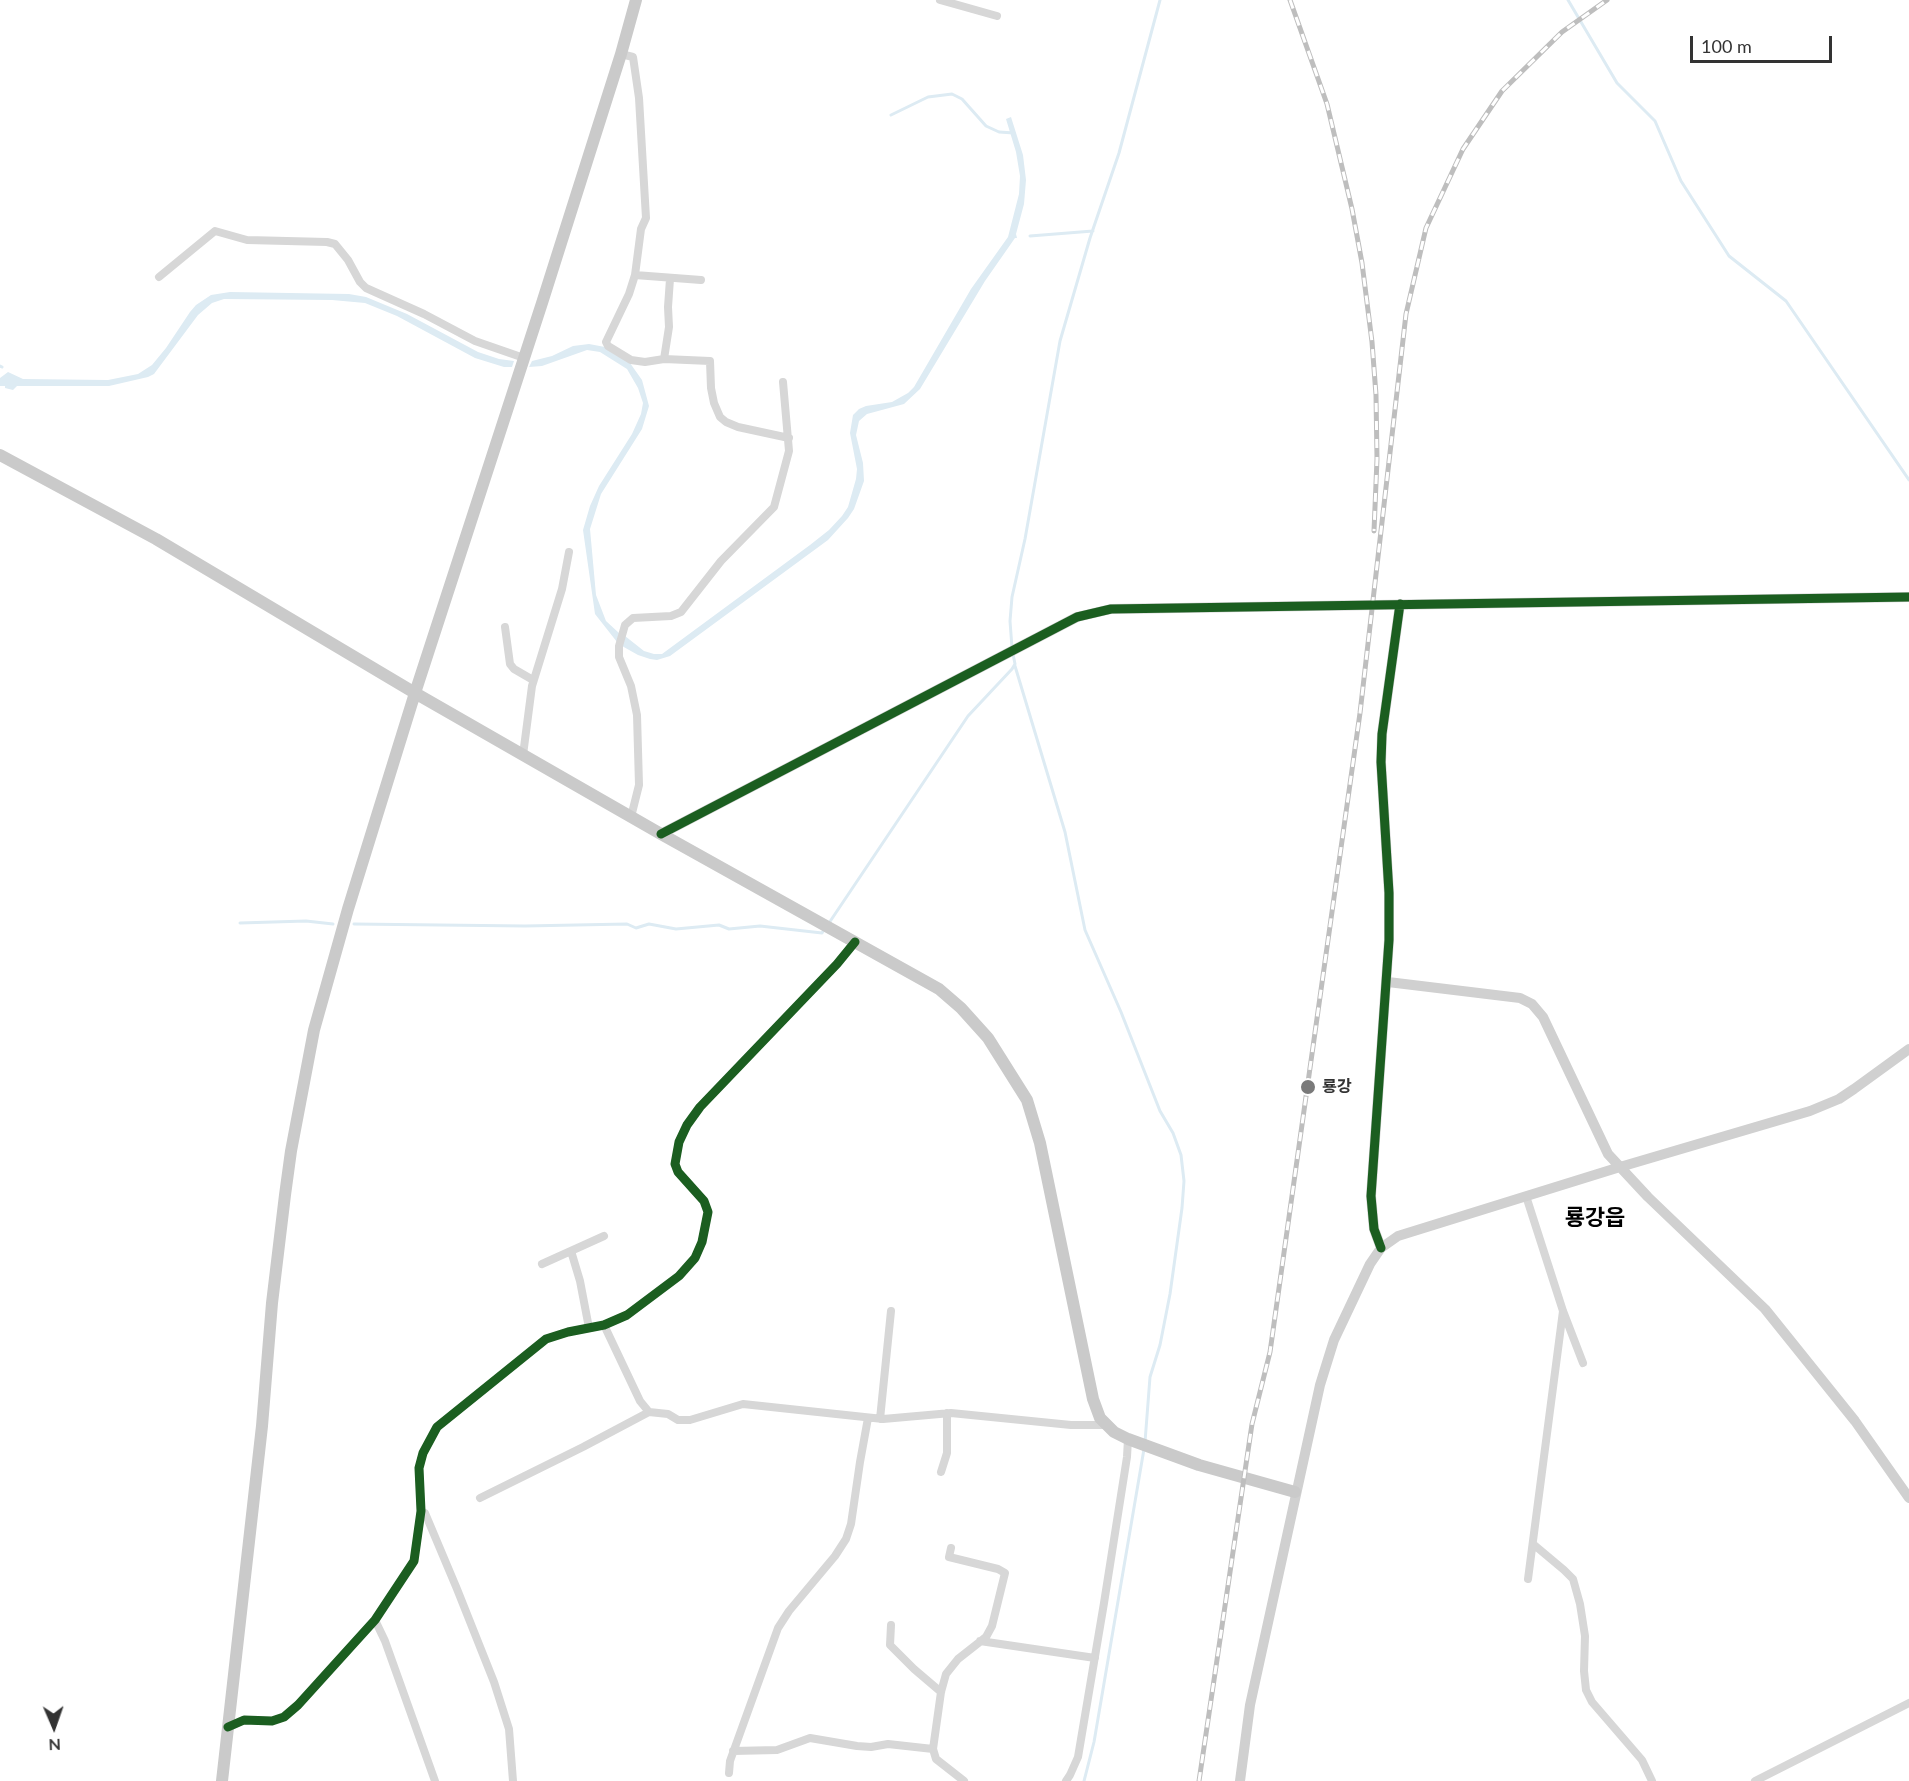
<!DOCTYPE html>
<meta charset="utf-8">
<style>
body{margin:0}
#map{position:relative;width:1909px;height:1781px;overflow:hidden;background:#fff;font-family:Lato,sans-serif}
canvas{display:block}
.north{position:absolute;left:24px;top:1697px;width:60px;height:60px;-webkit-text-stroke:4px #fff;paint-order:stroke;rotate:178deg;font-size:16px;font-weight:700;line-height:24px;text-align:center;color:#333}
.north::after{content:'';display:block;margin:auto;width:21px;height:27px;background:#333;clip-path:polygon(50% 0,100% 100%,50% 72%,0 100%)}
.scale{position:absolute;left:1690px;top:36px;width:142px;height:27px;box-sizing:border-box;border:3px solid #333;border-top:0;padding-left:8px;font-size:18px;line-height:21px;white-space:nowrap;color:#333;-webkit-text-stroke:4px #fff;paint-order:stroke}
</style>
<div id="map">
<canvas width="1909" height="1781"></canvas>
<div class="north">N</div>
<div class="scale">100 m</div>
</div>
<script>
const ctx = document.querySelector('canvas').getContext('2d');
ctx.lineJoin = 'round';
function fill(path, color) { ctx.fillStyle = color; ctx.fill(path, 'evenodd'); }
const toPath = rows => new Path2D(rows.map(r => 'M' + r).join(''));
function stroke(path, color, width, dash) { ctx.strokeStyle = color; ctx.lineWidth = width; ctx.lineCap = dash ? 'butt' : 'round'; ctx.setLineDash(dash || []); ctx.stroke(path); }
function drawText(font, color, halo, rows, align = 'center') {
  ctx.font = font + ' Lato,"Noto Sans KR",sans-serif'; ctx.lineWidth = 6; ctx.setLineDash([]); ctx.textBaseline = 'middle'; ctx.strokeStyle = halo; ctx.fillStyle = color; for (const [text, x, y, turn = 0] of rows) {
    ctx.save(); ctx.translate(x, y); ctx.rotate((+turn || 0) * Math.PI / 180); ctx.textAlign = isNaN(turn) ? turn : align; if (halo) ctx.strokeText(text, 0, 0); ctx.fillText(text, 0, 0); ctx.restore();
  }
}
fill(toPath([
 [1011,117,1023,155,1026,180,1024,204,1016,234,1017,238,1015,238,985,281,920,389,904,404,867,414,859,421,856,435,863,463,864,481,854,509,848,518,828,540,670,656,657,660,650,659,638,655,622,646,625,636,644,651,654,654,662,654,810,545,829,530,842,516,848,507,856,479,857,469,850,433,853,415,859,409,866,406,892,402,908,393,914,387,971,289,1008,237,1019,194,1020,176,1016,152,1006,119],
 [230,292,349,294,366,297,407,314,478,352,499,359,514,361,512,367,504,367,475,358,397,316,365,303,332,300,224,299,212,303,198,315,154,374,148,377,109,386,17,386,13,390,5,388,5,386,0,386,0,378,8,372,23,379,108,380,138,374,152,365,166,348,190,312,196,305,211,295],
 [589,344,605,347,630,363,642,380,649,406,642,429,601,494,590,529,596,595,606,621,619,633,617,642,595,614,583,530,590,506,599,486,632,434,641,414,643,403,638,388,627,369,600,352,587,350,542,366,529,367,532,361,552,356,573,346]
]), '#ddebf3');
stroke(toPath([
 [1568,0,1617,83,1655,121,1681,181,1729,256,1786,301,1909,480],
 [891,115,928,97,952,94,962,99,986,126,999,132,1014,133],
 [1030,236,1093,231],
 [0,366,2,367],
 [1012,648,1010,621,1012,597,1025,539,1060,341,1090,238,1119,153,1160,0],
 [1015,666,1065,832,1085,930,1121,1012,1160,1111,1173,1133,1181,1155,1184,1181,1182,1208,1170,1294,1160,1345,1150,1377,1145,1442],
 [240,923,306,921,333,924],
 [829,923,968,716,1012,669,1015,664,1013,654],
 [354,924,525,926,627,924,636,928,649,924,676,929,719,925,729,929,760,926,822,933,825,928],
 [1084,1781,1094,1742,1144,1449]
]), '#ddebf3', 3);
stroke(toPath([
 [940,0,997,16],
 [621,54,633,57,639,98,646,218,641,229,635,275,629,294,606,342,608,346,631,360,645,362,664,359,710,361,711,388,714,403,720,417,726,422,738,427,789,438],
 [635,275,701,280],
 [159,277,215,231,247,240,327,242,335,244,348,260,360,282,366,288,424,314,475,341,524,358],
 [664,359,669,327,668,307,670,279],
 [505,627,510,664,514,669,533,680],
 [523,755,532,686,562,589,569,552],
 [631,817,639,785,637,715,631,686,619,657,619,646,625,625,633,618,671,616,681,612,721,561,774,507,789,451,783,382],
 [1526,1196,1563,1311,1583,1363],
 [571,1251,580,1281,589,1328],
 [542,1264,604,1236],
 [604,1325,640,1401,649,1412,668,1414,678,1420,690,1420,743,1404,883,1419,951,1413,1071,1425,1107,1425],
 [880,1419,891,1311],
 [941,1472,947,1453,947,1413],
 [480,1498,583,1447,649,1412],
 [421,1511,425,1513,457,1589,494,1682,509,1729,513,1781],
 [1533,1544,1564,1570,1573,1579,1580,1604,1585,1636,1584,1671,1586,1690,1592,1702,1642,1760,1652,1781],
 [951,1548,949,1557,998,1569,1005,1573,992,1626,986,1637,958,1659,946,1674,941,1692,933,1749,936,1759,964,1781],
 [1528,1579,1563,1311],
 [375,1620,385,1641,435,1781],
 [891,1625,890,1645,914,1669,941,1692],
 [980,1641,1095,1658],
 [228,1727,244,1720,272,1721,284,1717,298,1705,375,1620,414,1561,421,1511,419,1468,423,1453,437,1427,546,1339,568,1332,604,1325,627,1315,679,1276,695,1258,702,1242,708,1212,704,1201,678,1172,675,1164,679,1142,687,1125,700,1107,837,964,855,942],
 [733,1751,777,1750,810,1738,857,1746,871,1747,888,1744,933,1749],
 [729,1773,730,1761,778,1628,789,1611,835,1556,846,1539,851,1524,860,1462,868,1418],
 [1066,1781,1070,1775,1078,1757,1104,1603,1127,1457,1128,1439],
 [1755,1781,1909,1703]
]), '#d7d7d7', 8);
stroke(toPath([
 [661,834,1077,617,1111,609,1909,597],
 [1388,982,1520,998,1532,1004,1543,1017,1608,1154,1648,1197,1765,1309,1855,1421,1909,1498],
 [1381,1248,1374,1229,1371,1196,1389,940,1389,893,1381,762,1382,734,1400,604],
 [1240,1781,1250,1705,1320,1385,1334,1340,1370,1264,1381,1248,1398,1236,1620,1167,1810,1111,1839,1099,1854,1089,1909,1049]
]), '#d0d0d0', 10);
stroke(toPath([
 [0,455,156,539,415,693,661,834,939,989,961,1008,988,1038,1027,1100,1040,1143,1093,1399,1100,1418,1114,1432,1128,1439,1199,1465,1295,1492],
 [222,1781,262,1426,272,1303,285,1195,291,1151,314,1030,348,909,415,693,542,303,621,54,636,0]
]), '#cacaca', 12);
const rail = toPath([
 [1290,0,1327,104,1352,209,1362,263,1372,342,1376,395,1377,459,1374,531],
 [1199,1781,1252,1424,1270,1352,1360,713,1406,314,1426,228,1463,149,1502,91,1562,32,1607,0]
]);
stroke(rail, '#bebebe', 5);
stroke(rail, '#fff', 3, [9]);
stroke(toPath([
 [661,834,1077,617,1111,609,1909,597],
 [1381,1248,1374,1229,1371,1196,1389,940,1389,893,1381,762,1382,734,1400,604],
 [228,1727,244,1720,272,1721,284,1717,298,1705,375,1620,414,1561,421,1511,419,1468,423,1453,437,1427,546,1339,568,1332,604,1325,627,1315,679,1276,695,1258,702,1242,708,1212,704,1201,678,1172,675,1164,679,1142,687,1125,700,1107,837,964,855,942]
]), '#1b5e20', 9);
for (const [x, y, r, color] of [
 [1308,1087,8,"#7a7a7a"]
]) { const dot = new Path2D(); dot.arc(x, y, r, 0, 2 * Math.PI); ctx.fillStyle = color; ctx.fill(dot); stroke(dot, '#fff', 2); }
drawText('bold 16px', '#333', '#fff', [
 ["룡강",1322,1087]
], 'left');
drawText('bold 22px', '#000', '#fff', [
 ["룡강읍",1595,1218]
]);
</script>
